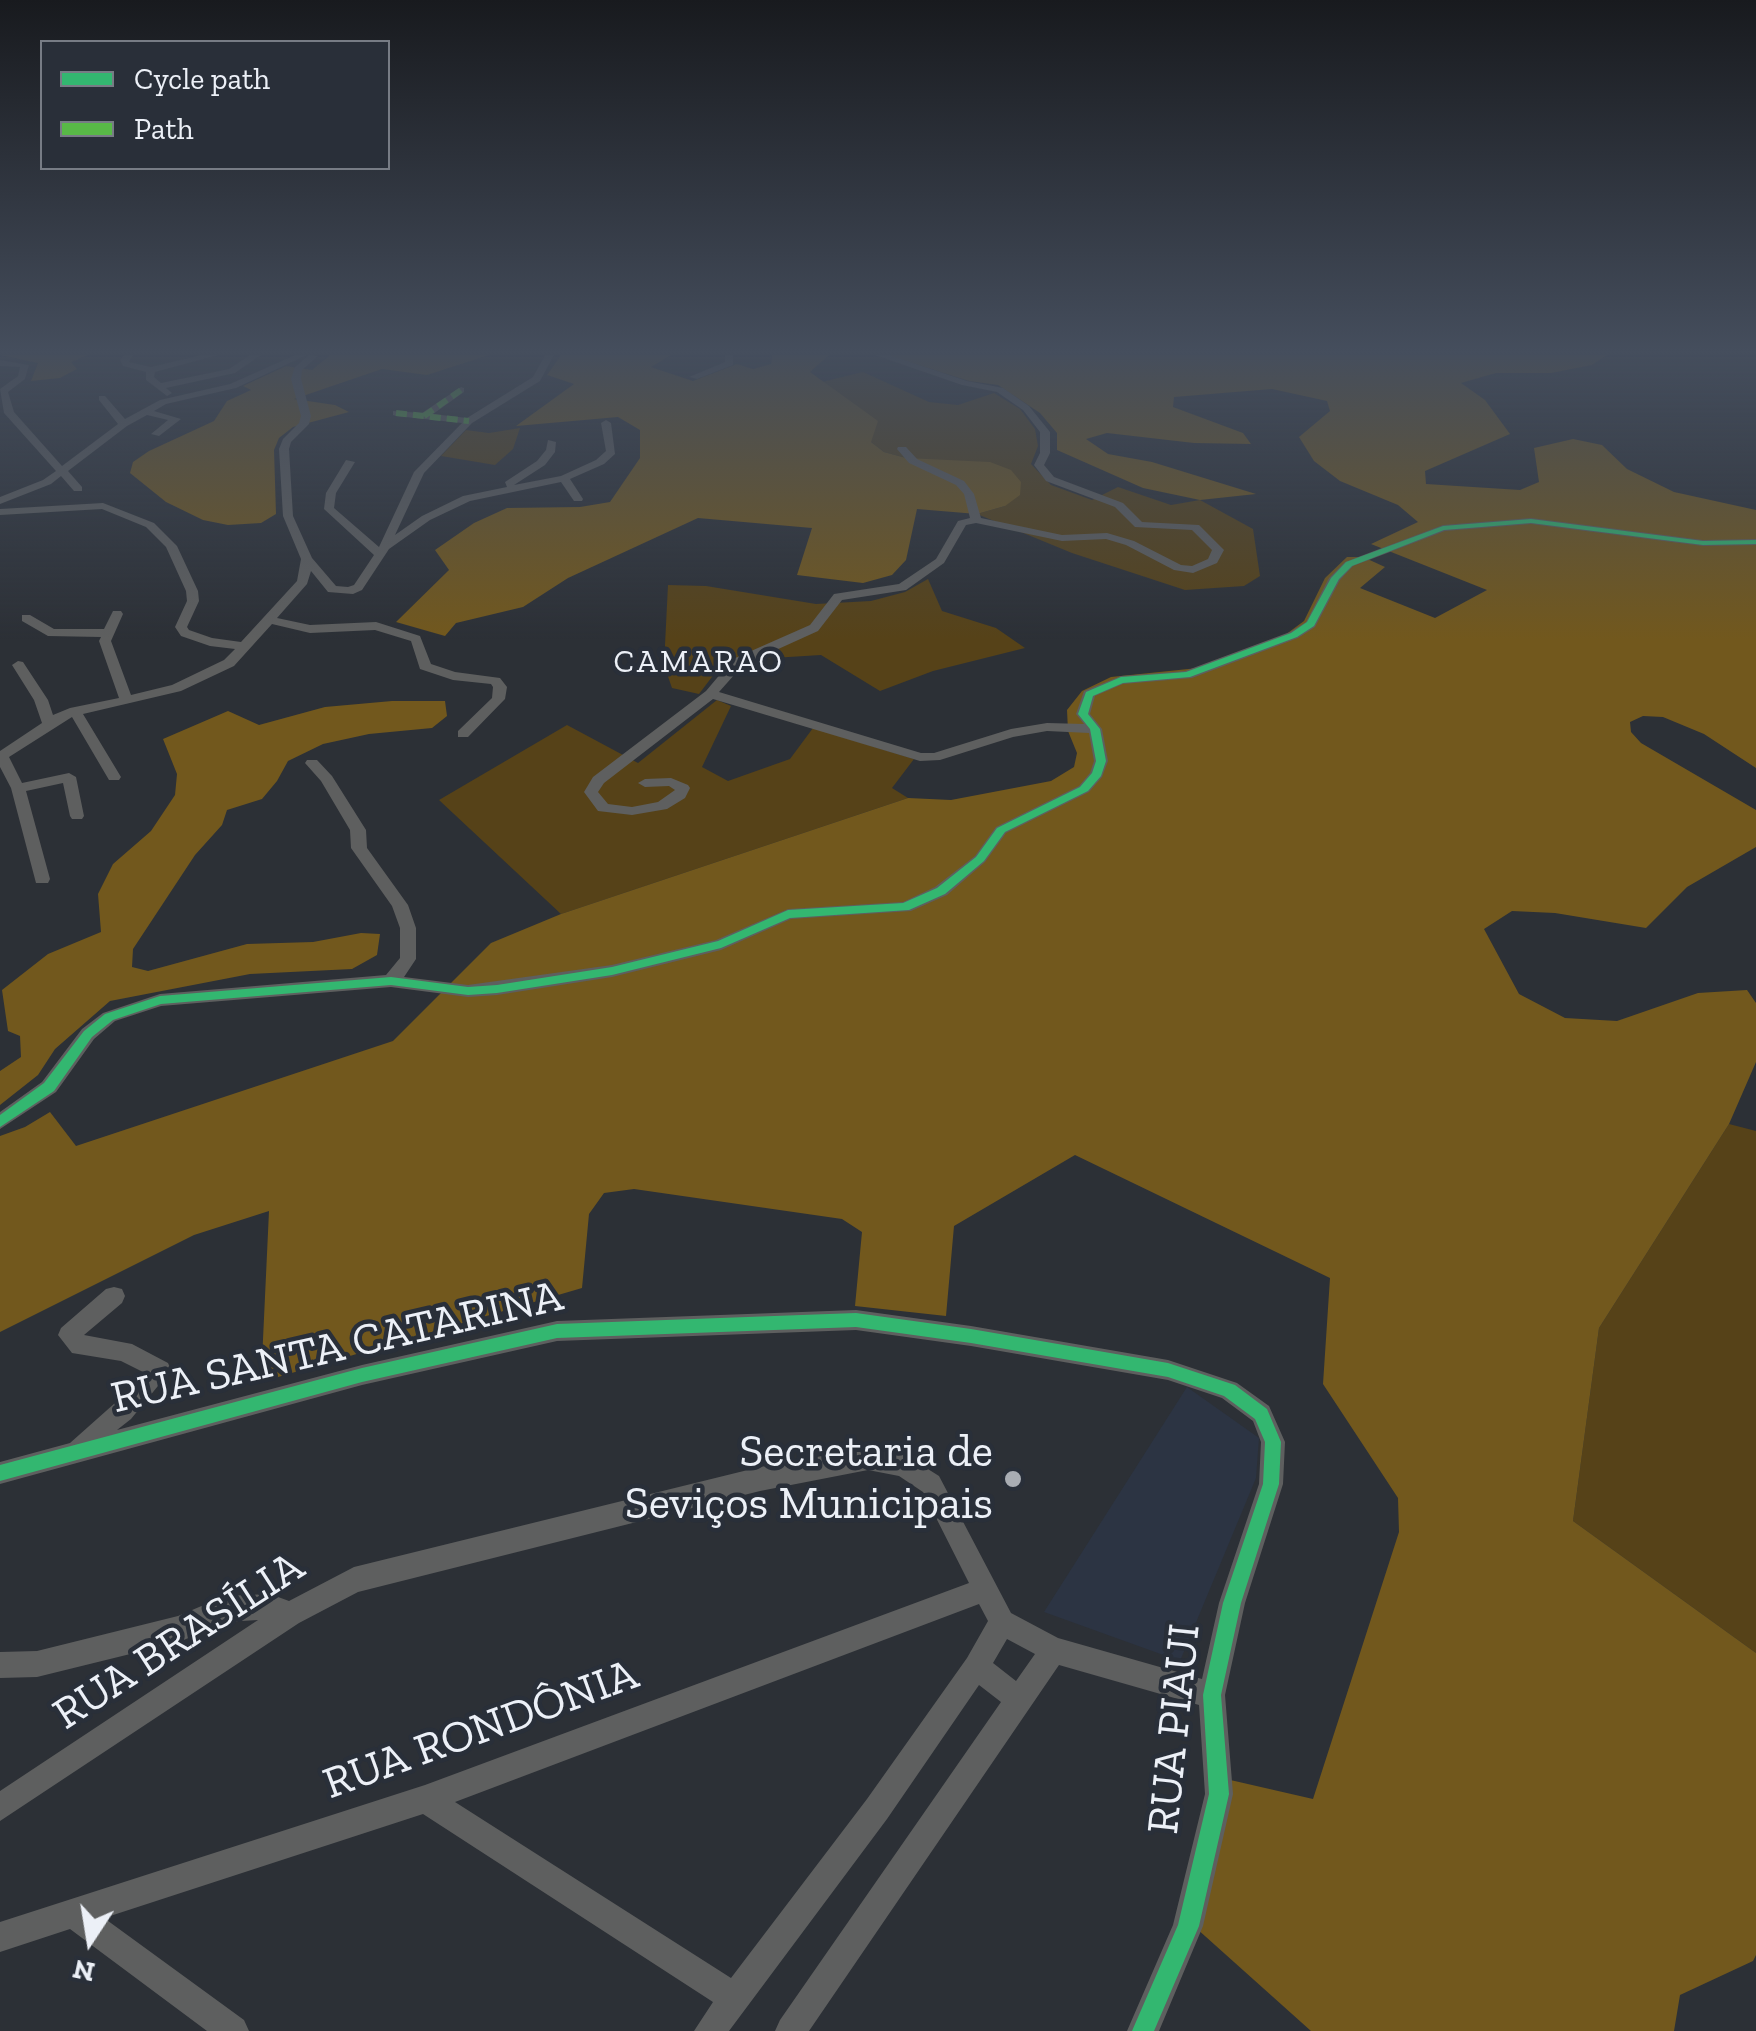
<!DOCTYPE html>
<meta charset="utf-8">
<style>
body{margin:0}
#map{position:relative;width:1756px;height:2031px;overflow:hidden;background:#2c3036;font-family:"Zilla Slab",serif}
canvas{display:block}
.legend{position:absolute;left:40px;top:40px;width:350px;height:130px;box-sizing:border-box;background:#292f39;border:2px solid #777c85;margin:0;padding:12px 18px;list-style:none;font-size:30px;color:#ecf0f7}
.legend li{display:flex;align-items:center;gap:20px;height:50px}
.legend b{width:50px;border:2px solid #777c85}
.north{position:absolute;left:40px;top:1891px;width:100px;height:100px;-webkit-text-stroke:8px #292f39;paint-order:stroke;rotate:192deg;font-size:28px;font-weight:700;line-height:40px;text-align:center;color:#ecf0f7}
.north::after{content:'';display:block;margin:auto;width:35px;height:45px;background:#ecf0f7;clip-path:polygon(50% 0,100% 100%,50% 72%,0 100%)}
</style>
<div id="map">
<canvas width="1756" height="2031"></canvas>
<ul class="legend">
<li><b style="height:12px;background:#33b770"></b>Cycle path</li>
<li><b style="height:12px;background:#58b947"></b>Path</li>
</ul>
<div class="north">N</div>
</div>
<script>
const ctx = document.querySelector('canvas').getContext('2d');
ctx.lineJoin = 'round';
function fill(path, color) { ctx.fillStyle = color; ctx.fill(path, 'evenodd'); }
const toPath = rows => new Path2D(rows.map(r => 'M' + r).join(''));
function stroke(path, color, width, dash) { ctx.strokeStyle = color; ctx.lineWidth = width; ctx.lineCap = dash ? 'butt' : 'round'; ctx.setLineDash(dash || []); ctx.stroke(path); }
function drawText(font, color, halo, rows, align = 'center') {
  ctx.font = font + ' "Zilla Slab",serif'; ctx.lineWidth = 9; ctx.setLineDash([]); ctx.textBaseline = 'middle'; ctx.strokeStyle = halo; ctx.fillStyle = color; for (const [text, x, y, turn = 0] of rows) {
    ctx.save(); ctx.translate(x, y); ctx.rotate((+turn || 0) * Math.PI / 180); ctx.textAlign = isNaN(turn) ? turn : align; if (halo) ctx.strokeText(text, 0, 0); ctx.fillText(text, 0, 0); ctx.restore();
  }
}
fill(toPath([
 [1187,1387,1259,1438,1256,1478,1180,1661,1044,1612]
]), '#2c3443');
fill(toPath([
 [863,372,929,402,958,405,994,393,1020,409,1035,429,1038,446,1031,464,1051,485,1092,500,1118,487,1171,505,1200,500,1253,529,1260,576,1244,586,1185,590,1072,553,977,514,1005,506,906,458,884,452,871,442,822,382],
 [520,428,513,449,495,465,441,456,466,430,489,433],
 [928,579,942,611,996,628,1025,648,933,671,880,691,821,655,724,661,699,694,672,688,664,665,668,585,706,586,816,604,871,601,905,592],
 [717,700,731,706,702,767,728,781,790,759,813,728,914,759,892,788,908,798,561,914,439,800,567,725,638,763],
 [1729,1124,1756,1131,1756,1653,1573,1521,1599,1328]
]), '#564218');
fill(toPath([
 [0,355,88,355,71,362,77,369,60,378,31,381,38,363],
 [330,355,489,355,427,375,382,369,294,399,335,405,349,412,293,427,279,438,274,450,276,514,261,523,228,525,203,520,166,502,130,473,133,462,149,451,214,421,227,401,251,390,243,386,286,366,312,370],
 [561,355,671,355,651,367,693,381,737,364,753,369,771,364,772,355,829,355,810,372,878,421,871,442,884,452,906,458,990,462,1011,470,1021,482,1020,495,1005,506,977,514,917,509,906,560,892,575,863,583,797,575,812,528,698,518,568,578,523,607,456,623,445,636,396,622,449,570,435,550,474,523,507,508,580,507,610,502,640,458,640,430,618,417,516,426,574,384,547,375],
 [887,355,1607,355,1592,365,1551,373,1496,373,1461,383,1485,400,1510,434,1425,471,1426,484,1520,490,1539,482,1534,448,1573,439,1602,445,1627,469,1674,492,1756,510,1756,768,1704,734,1663,717,1643,716,1630,722,1631,732,1641,743,1756,810,1756,847,1687,887,1646,928,1555,913,1512,911,1484,929,1519,994,1565,1018,1617,1021,1698,993,1747,990,1756,1003,1756,1062,1729,1124,1599,1328,1573,1521,1756,1653,1756,1955,1753,1961,1680,1995,1674,2031,1311,2031,1196,1928,1226,1779,1313,1799,1399,1532,1398,1498,1323,1384,1330,1278,1075,1155,954,1226,946,1316,855,1306,862,1232,842,1219,634,1189,604,1193,589,1214,582,1288,261,1382,269,1211,194,1235,0,1332,0,1136,25,1127,50,1112,76,1146,393,1041,491,943,561,914,908,798,951,800,1051,781,1074,767,1077,753,1068,731,1067,710,1082,691,1111,677,1198,668,1285,635,1304,621,1325,578,1347,557,1363,557,1385,567,1360,588,1435,618,1487,590,1371,544,1418,522,1398,505,1340,481,1314,461,1299,437,1330,411,1327,401,1272,389,1174,397,1173,407,1243,433,1251,444,1194,443,1107,433,1086,439,1108,454,1152,462,1256,494,1200,500,1143,488,1057,450,1057,433,1040,413,998,385,969,381],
 [392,701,445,701,447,716,432,728,369,734,323,744,288,761,277,781,262,799,227,810,222,825,195,855,133,949,132,967,148,971,247,944,313,942,361,933,380,934,377,955,352,969,250,974,110,1001,55,1049,38,1075,0,1105,0,1071,21,1057,20,1036,8,1031,2,990,48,954,101,932,98,894,113,864,151,831,175,795,177,774,163,739,228,711,259,725,325,707]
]), '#72581d');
fill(toPath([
 [124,355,133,355,129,362,151,367,201,355,218,355,155,372,154,377,161,383,229,369,250,355,261,355,235,373,166,388,172,393,167,396,146,380,146,372,123,366,120,360,124,355],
 [295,355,307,355,236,388,166,404,154,411,181,419,159,436,151,434,168,420,147,415,127,426,68,471,82,487,82,491,74,491,61,476,51,484,0,504,0,497,43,480,56,471,4,413,0,389,18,376,20,367,0,366,0,360,29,365,25,379,8,392,14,412,62,466,118,424,99,400,99,396,105,396,125,419,160,400,230,384,295,355],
 [309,355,318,356,302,370,301,379,311,416,309,424,291,442,289,449,293,516,312,558,336,586,348,587,354,585,374,555,324,509,326,493,346,460,355,462,336,493,334,508,379,547,414,472,462,423,396,416,393,415,393,411,422,413,461,387,464,388,464,392,433,414,467,418,533,377,545,355,554,355,540,381,472,423,424,473,395,535,422,516,463,496,507,487,505,482,537,461,546,450,548,440,556,442,555,452,545,465,514,485,561,476,596,460,606,451,601,423,606,420,611,423,615,454,604,464,570,479,583,499,582,501,574,501,561,482,470,501,430,520,389,549,362,590,353,594,328,592,311,571,307,584,277,618,310,625,376,622,420,636,431,664,455,672,500,678,507,687,505,699,468,737,458,737,458,731,492,698,493,687,491,684,453,680,420,669,411,641,375,630,310,633,272,624,234,666,181,691,83,714,121,777,119,780,109,780,72,717,9,757,22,783,69,773,76,777,84,816,82,819,72,819,70,816,63,783,26,791,50,879,48,883,36,883,11,788,0,767,0,751,42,723,34,700,12,665,18,661,23,662,48,700,53,715,70,708,119,698,99,641,101,637,48,636,22,621,22,615,30,615,54,629,104,629,113,611,121,611,123,614,111,641,131,695,172,685,224,660,235,649,210,646,181,636,175,627,187,601,186,591,166,547,146,527,102,509,0,515,0,509,103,503,154,523,177,546,198,591,199,601,187,627,189,630,212,638,241,642,297,581,301,559,283,516,279,449,283,439,299,423,301,416,291,379,295,367,309,355],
 [725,355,733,355,733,365,697,379,689,377,725,362,725,355],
 [875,355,889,355,967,381,1003,388,1029,406,1050,432,1050,453,1044,465,1054,477,1123,503,1142,522,1199,525,1224,550,1217,563,1193,573,1174,570,1126,545,1106,539,1062,541,976,523,966,525,944,563,906,590,842,600,818,631,743,665,719,692,921,753,934,753,1011,729,1047,723,1084,724,1076,714,1084,691,1121,676,1185,671,1290,632,1306,622,1329,578,1345,562,1443,525,1531,518,1703,540,1756,539,1756,545,1703,546,1531,524,1445,531,1353,566,1340,580,1315,627,1298,638,1192,678,1123,684,1095,696,1090,714,1102,729,1108,761,1102,777,1089,792,1006,833,985,862,947,895,911,911,791,919,721,950,612,977,497,995,468,997,391,987,161,1006,115,1021,94,1039,56,1092,0,1129,0,1112,42,1082,82,1029,103,1013,160,994,386,975,400,958,400,928,392,906,351,848,350,830,321,781,305,763,307,760,317,760,332,776,366,830,367,848,408,905,416,928,416,959,404,977,468,985,612,965,716,940,788,909,903,902,935,887,975,856,996,827,1079,786,1090,773,1094,761,1089,733,1047,731,1013,737,940,760,920,761,713,699,604,783,598,792,608,804,632,807,658,802,675,790,669,786,645,787,638,783,645,779,671,778,688,785,690,788,685,798,667,809,632,815,598,811,584,792,593,777,706,691,733,659,810,625,834,594,899,584,936,559,958,521,970,518,964,494,956,485,909,463,897,449,898,447,906,447,917,459,964,481,974,494,981,518,1062,535,1107,533,1134,541,1181,565,1192,566,1208,559,1212,550,1192,530,1135,527,1115,507,1046,481,1034,465,1040,453,1040,432,1023,410,997,392,962,385,875,355],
 [114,1287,122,1289,125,1296,122,1303,84,1335,132,1344,168,1363,171,1370,131,1419,117,1430,362,1365,557,1321,856,1310,971,1326,1168,1360,1237,1383,1269,1406,1285,1442,1283,1484,1245,1603,1225,1695,1233,1794,1203,1926,1159,2031,1127,2031,1173,1925,1205,1794,1199,1705,1059,1665,809,2031,775,2031,780,2020,1001,1702,979,1685,887,1819,729,2031,694,2031,713,2002,423,1814,104,1918,244,2020,249,2031,207,2031,70,1929,0,1952,0,1922,425,1785,969,1583,923,1492,899,1476,868,1470,760,1491,358,1592,299,1623,0,1821,0,1791,258,1620,226,1622,179,1642,37,1677,0,1678,0,1652,37,1651,178,1616,225,1596,270,1594,289,1601,354,1567,760,1467,868,1448,904,1454,939,1476,1011,1613,1058,1638,1202,1679,1219,1603,1259,1484,1261,1442,1253,1421,1222,1398,1168,1380,971,1346,856,1330,557,1341,362,1385,0,1484,0,1462,70,1443,115,1403,143,1372,121,1361,72,1353,58,1335,61,1328,106,1289,114,1287],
 [979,1604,988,1621,967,1658,867,1799,731,1978,455,1802,979,1604],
 [1007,1639,1035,1654,1016,1681,993,1663,1007,1639]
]), '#5e5f5f');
stroke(toPath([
 [396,413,469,421],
 [424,416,461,390]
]), '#58b947', 6, [11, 6]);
fill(toPath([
 [1531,519,1703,541,1756,540,1756,544,1703,545,1531,523,1444,530,1352,566,1339,579,1314,626,1297,637,1190,677,1123,683,1093,696,1088,714,1100,729,1106,761,1101,776,1088,791,1005,832,984,861,945,894,909,910,790,918,721,948,612,975,497,993,468,995,391,985,161,1004,113,1020,92,1037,54,1091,0,1127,0,1115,44,1083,84,1031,105,1014,160,996,391,977,468,987,497,985,612,967,718,941,788,910,903,903,937,888,976,857,997,828,1080,787,1092,773,1096,761,1090,729,1078,714,1086,692,1121,677,1186,672,1291,633,1307,622,1331,578,1346,562,1443,526,1531,519],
 [856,1313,971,1329,1168,1363,1235,1385,1267,1409,1281,1442,1279,1484,1241,1603,1221,1695,1229,1794,1199,1926,1154,2031,1132,2031,1178,1925,1209,1794,1203,1695,1223,1603,1263,1484,1265,1442,1255,1419,1224,1396,1168,1377,971,1343,856,1327,557,1338,362,1382,0,1481,0,1465,362,1368,557,1324,856,1313]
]), '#33b770');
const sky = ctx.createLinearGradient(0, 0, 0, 640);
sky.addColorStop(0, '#181a1e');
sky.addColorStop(0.55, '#454e5d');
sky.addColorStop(1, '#454e5d00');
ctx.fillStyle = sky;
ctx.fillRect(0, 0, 1756, 640);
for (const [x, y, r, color] of [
 [1013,1479,10,"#a9adb3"]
]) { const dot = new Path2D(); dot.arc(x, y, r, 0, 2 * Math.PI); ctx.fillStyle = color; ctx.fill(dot); stroke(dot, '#292f39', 4); }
ctx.letterSpacing = '2.5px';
drawText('32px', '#ecf0f7', '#292f39', [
 ["CAMARAO",699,663]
]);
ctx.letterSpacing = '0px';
drawText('45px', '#ecf0f7', '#292f39', [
 ["RUA SANTA CATARINA",337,1348,-13],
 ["RUA BRASÍLIA",179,1641,-33],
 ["RUA PIAUI",1175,1729,-84],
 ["RUA RONDÔNIA",481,1730,-20]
]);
drawText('45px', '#ecf0f7', '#292f39', [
 ["Secretaria de",993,1453],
 ["Seviços Municipais",993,1505]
], 'right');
</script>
